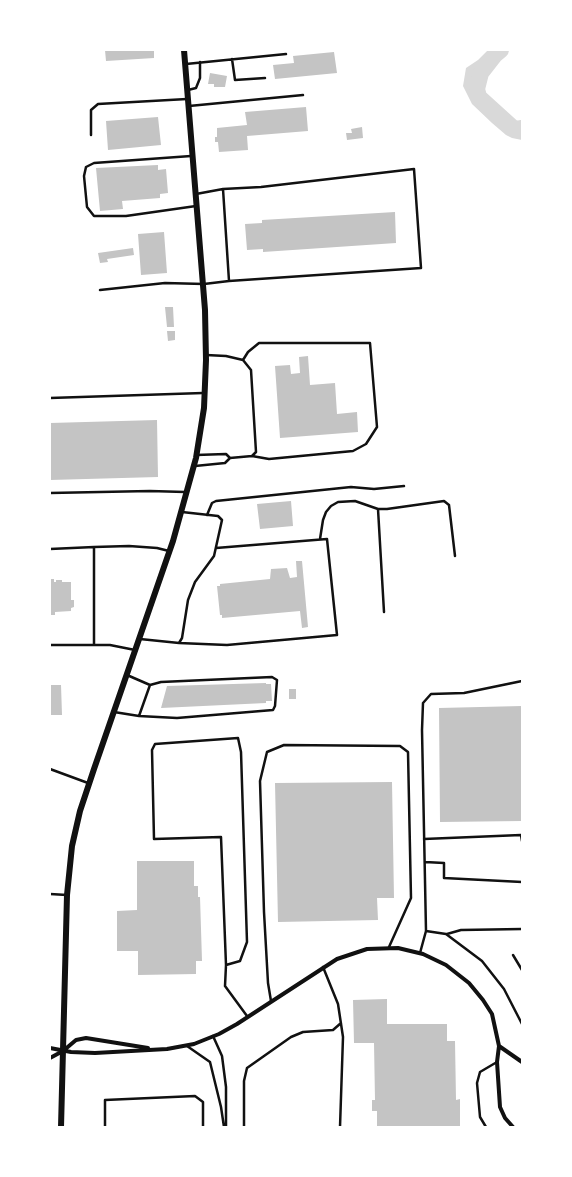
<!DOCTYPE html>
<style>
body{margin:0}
#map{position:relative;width:572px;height:1177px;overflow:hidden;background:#fff;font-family:Karla,sans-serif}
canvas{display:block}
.frame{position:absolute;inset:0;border:51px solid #fff;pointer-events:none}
</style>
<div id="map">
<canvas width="572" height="1177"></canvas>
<div class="frame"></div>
</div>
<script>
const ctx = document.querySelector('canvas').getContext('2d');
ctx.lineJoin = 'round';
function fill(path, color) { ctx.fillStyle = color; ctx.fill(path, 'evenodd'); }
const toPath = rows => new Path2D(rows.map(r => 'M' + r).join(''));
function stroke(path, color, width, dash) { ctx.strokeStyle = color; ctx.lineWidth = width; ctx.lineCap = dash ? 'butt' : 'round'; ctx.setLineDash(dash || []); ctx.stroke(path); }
fill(toPath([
 [488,50,501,50,495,55,481,73,477,89,479,97,511,126,516,129,522,128,522,140,512,138,506,135,492,123,472,104,463,86,466,68,478,60]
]), '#d9d9d9');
stroke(toPath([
 [501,50,495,55,481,73,477,89,479,97,511,126,516,129,522,128]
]), '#d9d9d9', 16);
fill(toPath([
 [105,50,154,50,154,58,106,61],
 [334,52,337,73,275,79,273,65,294,63,293,56],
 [210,73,227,76,225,87,214,87,214,84,208,84],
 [306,107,308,131,247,136,248,150,219,152,218,142,215,142,215,137,217,137,217,128,247,125,245,112],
 [158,117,161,145,108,150,106,121],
 [362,127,363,138,347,140,346,133,352,133,351,129],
 [158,165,158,170,166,169,168,193,160,194,160,198,122,201,123,209,100,211,96,168],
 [395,212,396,243,263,252,263,249,247,250,245,224,262,223,262,220],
 [164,232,167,273,141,275,138,234],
 [133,248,134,255,107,259,108,262,100,263,98,253],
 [165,307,173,307,174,327,167,327],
 [167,331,175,331,175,340,168,341],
 [308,356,310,385,335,383,337,414,357,412,358,432,280,438,275,366,290,365,291,374,300,373,299,357],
 [157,420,158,477,50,480,50,423],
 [291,501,293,526,260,529,257,504],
 [296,561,302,561,308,627,302,628,300,611,222,618,222,615,220,615,217,586,220,586,220,584,270,579,271,569,287,568,290,578,297,577],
 [50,579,54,579,54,582,56,582,56,580,62,580,62,582,71,582,71,600,74,600,74,607,71,608,71,611,55,612,55,615,50,615],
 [266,683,266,684,271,684,272,701,266,701,266,703,161,708,167,686],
 [50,685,61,685,62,715,50,715],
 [289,689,296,689,296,699,289,699],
 [522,706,522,821,440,822,439,708],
 [392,782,394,898,377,898,378,920,278,922,275,783],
 [137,861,194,861,194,886,198,886,198,897,200,897,202,961,196,961,196,974,138,975,138,951,117,951,117,911,137,910],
 [387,999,387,1024,447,1024,447,1041,455,1041,456,1100,460,1099,460,1127,377,1127,377,1111,372,1111,372,1100,375,1100,374,1043,354,1043,353,1000]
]), '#c4c4c4');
stroke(toPath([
 [232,59,235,80,265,78],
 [186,64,286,54],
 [188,90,196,88,200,78,200,62],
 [189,106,303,95],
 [91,135,91,110,98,104,187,99],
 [191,156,94,163,86,167,84,176,87,207,94,216,126,216,196,206],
 [223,189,261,187,414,169,421,268,229,281],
 [100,290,165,283,204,284,229,281,223,189,196,194],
 [206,355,226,356,243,360,251,370,256,452,252,456,230,458],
 [243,360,248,352,259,343,370,343,377,427,366,444,353,451,269,459,252,456],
 [50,398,203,393],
 [195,466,225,463,230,458,226,454,196,455],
 [50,493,150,491,185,492],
 [378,509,384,612],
 [207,515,212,503,216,501,351,487,374,489,404,486],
 [320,539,323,520,326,512,331,506,338,502,355,501,378,509,387,509,444,501,449,505,455,556],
 [50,549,94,547],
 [140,639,179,643,182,638,188,600,195,582,214,556,222,520,218,516,182,512],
 [179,643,227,645,337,635,327,539,216,548],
 [50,645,94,645],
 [135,650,110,645,94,645,94,547,129,546,157,548,169,551],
 [114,712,139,716,150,685,127,675],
 [139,716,177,718,273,710,275,706,277,680,272,677,161,682,150,685],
 [50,769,88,783],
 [424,839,521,835,522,841],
 [425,862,444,863,444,878,522,882],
 [50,894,67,895],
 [426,931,422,730,423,703,431,694,464,693,522,681],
 [447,934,461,930,522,929],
 [420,953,426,931,446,934,482,961,504,989,522,1024],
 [513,955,522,970],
 [226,965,221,837,154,839,152,750,155,744,238,738,241,752,247,942,240,961,226,965,225,986,247,1016],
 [323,967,338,1004,343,1037,340,1127],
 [271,1001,268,983,264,912,260,781,267,752,284,745,400,746,408,752,411,898,389,947],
 [213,1036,222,1056,226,1087,226,1127],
 [187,1046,210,1062,221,1107,224,1127],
 [105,1127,105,1100,195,1096,203,1102,203,1127],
 [244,1127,244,1081,247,1068,291,1037,303,1032,333,1030,341,1023],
 [486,1127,480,1117,477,1083,480,1072,497,1062]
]), '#111', 2.5);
stroke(toPath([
 [499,1046,522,1062],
 [50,1048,71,1052,95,1053,167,1049,194,1044,219,1034,237,1024,337,959,367,949,398,948,423,954,446,965,469,983,483,1000,492,1014,499,1046,497,1062,500,1107,505,1118,513,1127],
 [50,1058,63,1051,76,1040,86,1038,148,1048]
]), '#111', 4);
stroke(toPath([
 [61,1127,67,895,72,846,80,811,94,769,173,541,196,458,204,408,206,360,205,310,184,50]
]), '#111', 6);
</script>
